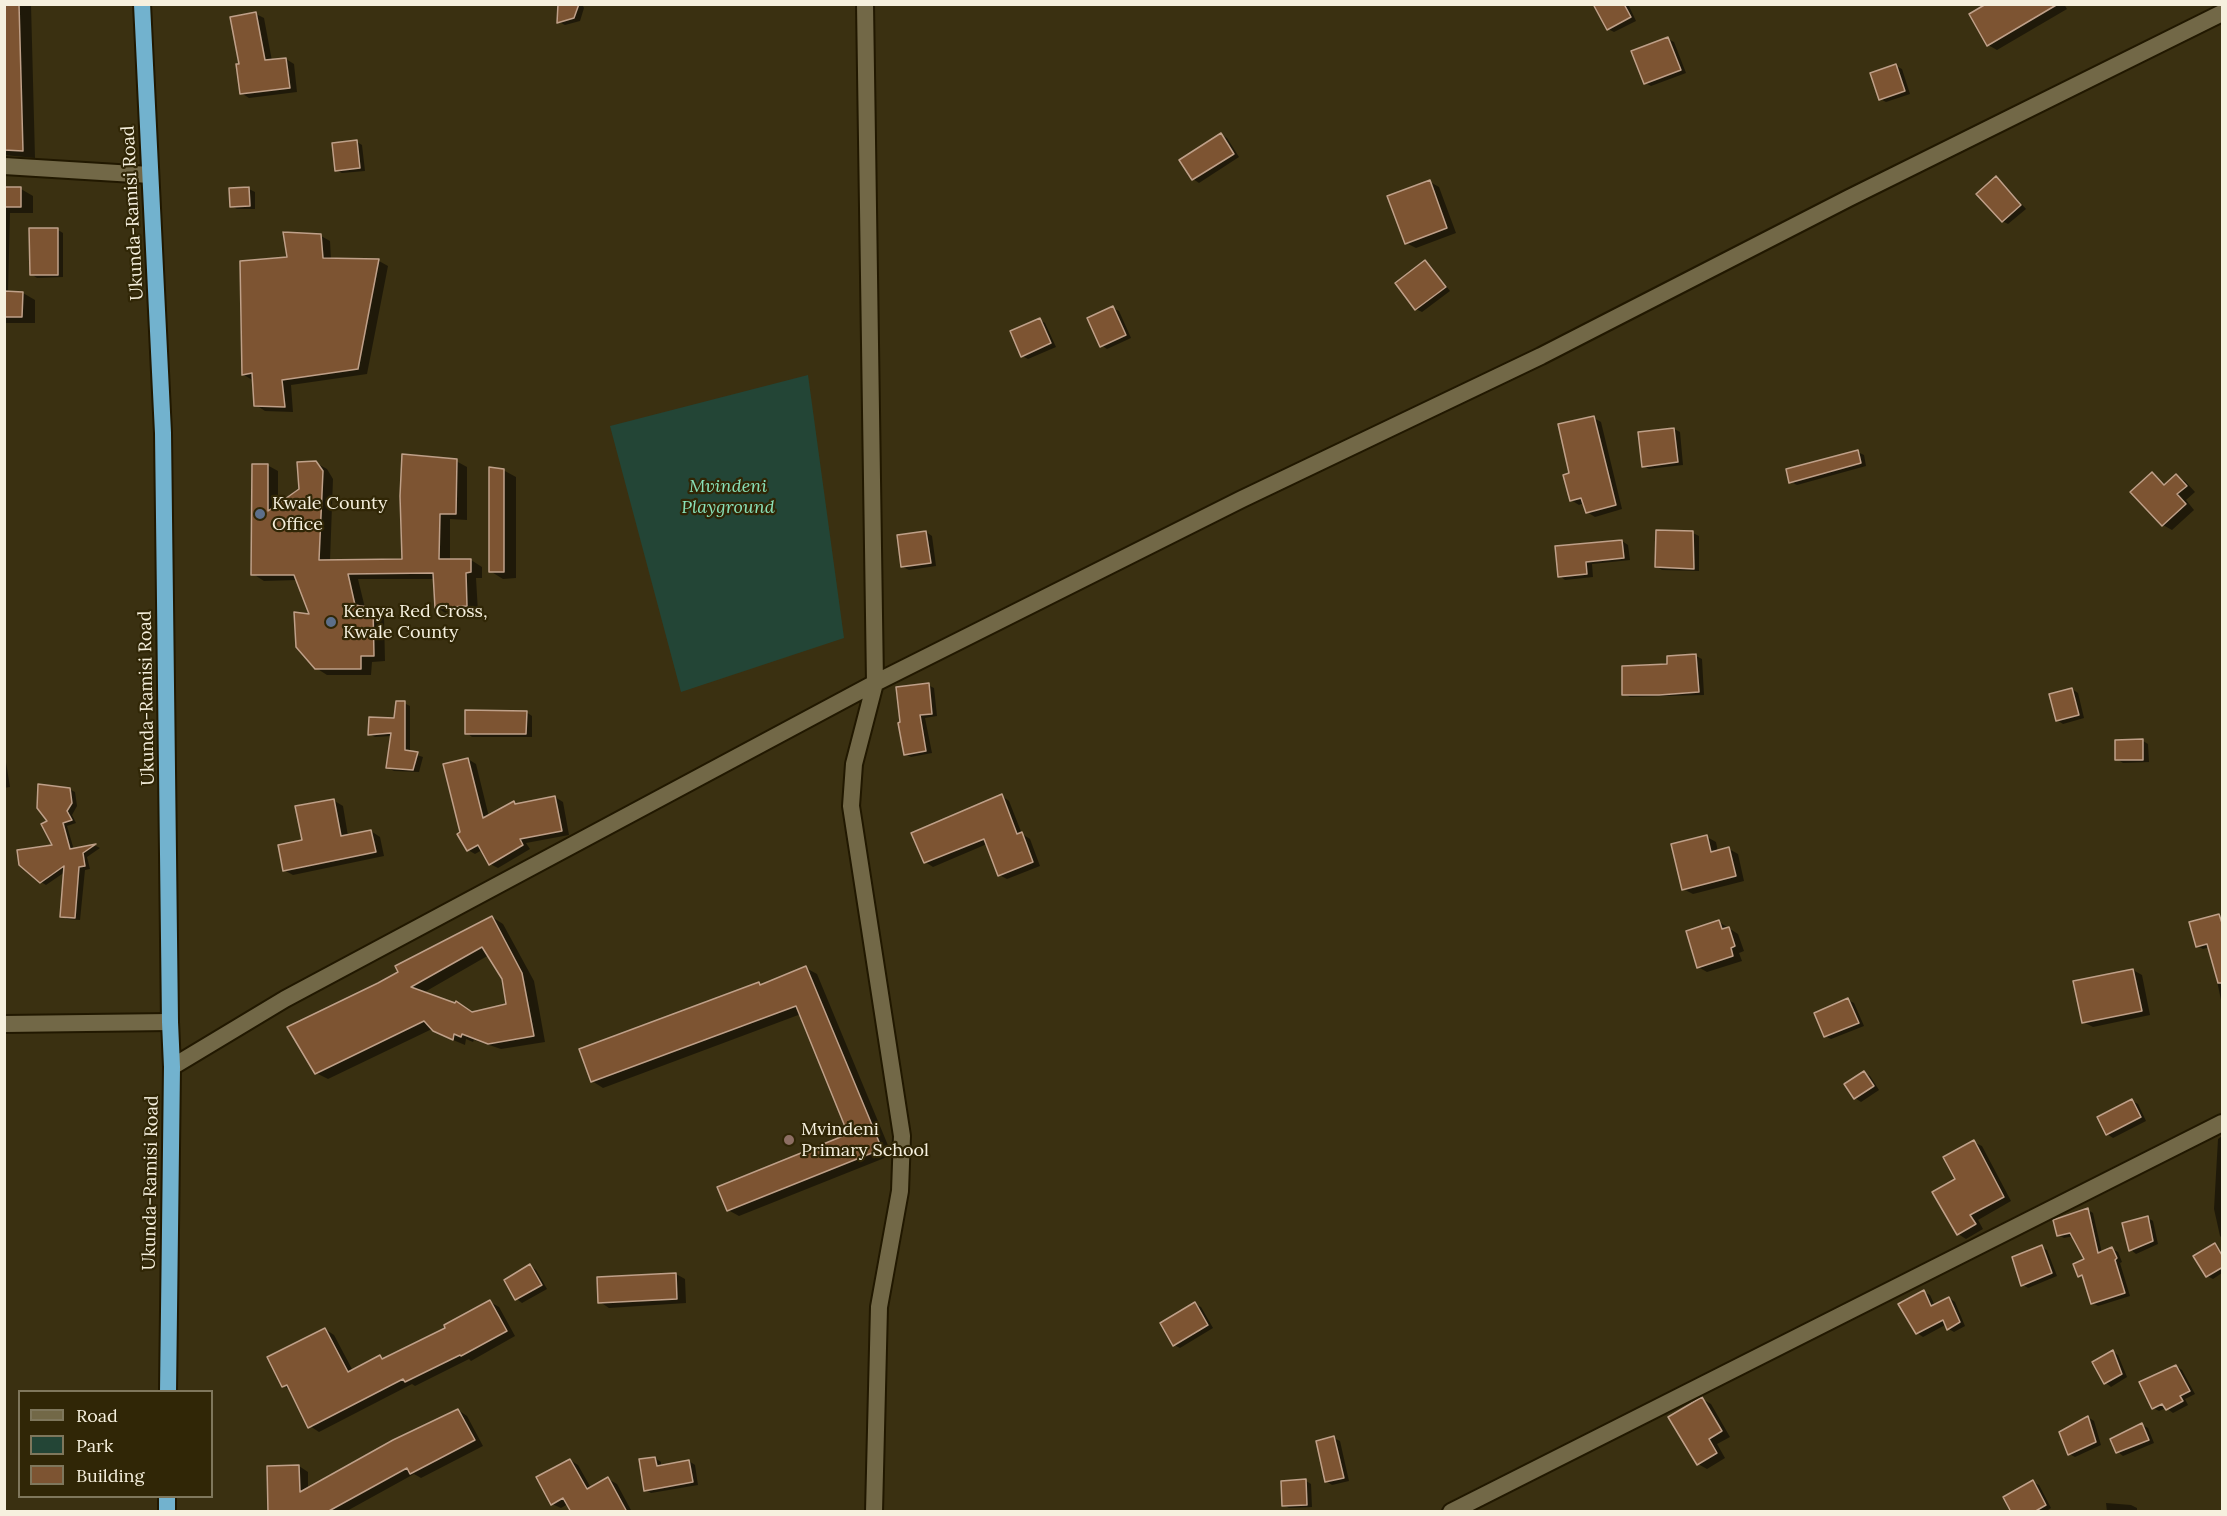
<!DOCTYPE html>
<style>
body{margin:0}
#map{position:relative;width:2227px;height:1516px;overflow:hidden;background:#3a3011;font-family:Lora,serif}
canvas{display:block}
.frame{position:absolute;inset:0;border:6px solid #f6f0de;pointer-events:none}
.legend{position:absolute;left:18px;top:1390px;width:195px;height:108px;box-sizing:border-box;background:#302606;border:2px solid #7f775c;margin:0;padding:8px 10px;list-style:none;font-size:18px;color:#f6f0de}
.legend li{display:flex;align-items:center;gap:12px;height:30px}
.legend b{width:30px;border:2px solid #7f775c}
</style>
<div id="map">
<canvas width="2227" height="1516"></canvas>
<div class="frame"></div>
<ul class="legend">
<li><b style="height:8px;background:#726847"></b>Road</li>
<li><b style="height:16px;background:#234536"></b>Park</li>
<li><b style="height:16px;background:#7d5432"></b>Building</li>
</ul>
</div>
<script>
const ctx = document.querySelector('canvas').getContext('2d');
ctx.lineJoin = 'round';
function fill(path, color) { ctx.fillStyle = color; ctx.fill(path, 'evenodd'); }
const toPath = rows => new Path2D(rows.map(r => 'M' + r).join(''));
function stroke(path, color, width, dash) { ctx.strokeStyle = color; ctx.lineWidth = width; ctx.lineCap = dash ? 'butt' : 'round'; ctx.setLineDash(dash || []); ctx.stroke(path); }
function drawText(font, color, halo, rows, align = 'center') {
  ctx.font = font + ' Lora,serif'; ctx.lineWidth = 4.5; ctx.setLineDash([]); ctx.textBaseline = 'middle'; ctx.strokeStyle = halo; ctx.fillStyle = color; for (const [text, x, y, turn = 0] of rows) {
    ctx.save(); ctx.translate(x, y); ctx.rotate((+turn || 0) * Math.PI / 180); ctx.textAlign = isNaN(turn) ? turn : align; if (halo) ctx.strokeText(text, 0, 0); ctx.fillText(text, 0, 0); ctx.restore();
  }
}
fill(toPath([
 [808,375,844,638,681,692,610,426]
]), '#234536');
fill(toPath([
 [4,4,31,4,35,158,4,155],
 [557,4,582,4,584,8,580,21,565,25,559,22,559,10],
 [1595,4,1628,4,1636,21,1614,32,1608,29],
 [1989,4,2064,4,2067,9,1997,50,1988,45],
 [256,14,264,18,272,61,286,59,294,64,297,92,249,98,241,93,241,65],
 [1668,39,1674,42,1686,73,1651,86,1645,83],
 [1896,66,1902,69,1910,94,1886,102,1880,99],
 [1221,135,1227,138,1239,157,1199,183,1193,179],
 [357,142,362,145,365,171,342,173,336,170],
 [1996,178,2002,182,2026,209,2008,224,2002,221],
 [1430,182,1439,187,1456,233,1416,248,1406,243],
 [4,188,21,189,33,196,33,213,10,213,8,293,23,293,35,300,35,323,4,323],
 [249,189,255,192,255,209,237,209,231,206],
 [58,230,63,233,63,277,37,278,31,274],
 [321,236,330,241,331,260,379,261,388,266,367,374,291,385,293,412,265,411,256,405,254,381,244,375,289,259],
 [1425,262,1431,266,1450,291,1422,312,1416,309],
 [1113,308,1119,311,1131,338,1107,349,1101,345],
 [1040,320,1045,323,1056,347,1028,359,1022,356],
 [1594,418,1601,422,1622,509,1595,517,1587,512,1584,503,1579,505,1571,500,1571,474],
 [1674,429,1680,432,1683,465,1649,469,1643,466],
 [1858,452,1864,455,1866,466,1797,485,1791,482],
 [456,461,467,467,467,520,450,519,450,561,471,560,482,567,482,578,476,578,478,612,447,614,436,607,435,579,358,579,365,608,373,609,384,616,385,661,372,662,371,675,327,675,316,668,312,616,298,580,264,581,253,574,267,465,278,471,278,505,300,489,316,463,327,469,333,479,330,561,404,561],
 [503,470,516,477,516,578,503,579,490,571],
 [2152,474,2166,485,2176,476,2185,481,2195,492,2186,500,2194,510,2172,530,2163,525],
 [926,532,932,536,936,566,909,570,903,567],
 [1693,533,1699,536,1699,571,1662,570,1656,566],
 [1622,541,1628,545,1630,560,1592,564,1593,577,1565,580,1560,576],
 [1696,656,1702,659,1704,695,1630,697,1624,694,1669,666],
 [928,685,934,688,937,716,925,718,932,753,911,757,905,754],
 [2072,689,2078,693,2084,718,2063,724,2057,720],
 [404,703,410,706,410,753,423,757,419,772,394,771,388,768,392,736,375,737,369,734,395,719],
 [526,712,532,716,532,737,472,737,467,733],
 [2143,741,2148,744,2149,762,2123,763,2117,759],
 [4,750,10,787,4,788],
 [468,759,476,764,489,817,514,803,517,805,555,797,563,802,569,835,526,843,530,849,498,868,490,864,482,850,475,854,468,850,462,833],
 [69,789,75,792,77,806,72,815,76,823,67,826,74,850,96,846,100,848,87,857,90,869,85,870,80,920,67,919,62,916,65,872,46,885,41,882,54,846,49,821],
 [1002,796,1009,801,1022,834,1030,839,1040,866,1007,879,999,875,987,844,933,867,925,862],
 [333,800,343,806,348,836,371,831,380,837,384,856,293,875,284,870],
 [1707,837,1716,842,1718,852,1729,849,1738,854,1744,881,1693,894,1683,889],
 [2219,916,2222,917,2222,1005,2210,947,2203,949,2197,946],
 [492,917,503,924,534,981,545,1042,501,1049,474,1040,473,1042,466,1039,465,1045,446,1037,432,1029,328,1079,316,1073,379,984],
 [489,955,504,978,507,1005,473,1013,423,993],
 [1719,922,1738,934,1744,951,1739,953,1742,961,1707,972,1698,967],
 [806,968,817,974,892,1155,739,1216,728,1210,850,1135,801,1014,603,1088,592,1081,759,984,762,986],
 [2133,970,2142,975,2150,1015,2093,1027,2083,1022],
 [1848,1000,1854,1003,1864,1026,1831,1039,1825,1036],
 [1864,1073,1870,1076,1879,1090,1861,1102,1855,1098],
 [2132,1101,2138,1104,2146,1121,2113,1138,2107,1134],
 [2222,1136,2222,1238,2220,1236,2214,1209,2218,1139],
 [1973,1142,1982,1146,2011,1201,1978,1220,1983,1229,1966,1239,1958,1234,1957,1179],
 [2088,1210,2093,1213,2102,1253,2112,1249,2118,1252,2122,1262,2120,1263,2130,1296,2098,1306,2092,1303,2084,1278,2079,1276,2086,1260,2074,1236,2064,1238,2058,1235],
 [2148,1218,2153,1221,2158,1244,2136,1254,2131,1250],
 [2215,1245,2222,1252,2222,1273,2213,1279,2207,1276],
 [2041,1247,2047,1250,2057,1276,2028,1288,2023,1285],
 [530,1266,536,1270,547,1289,522,1303,517,1299,506,1280],
 [676,1274,685,1279,686,1303,609,1308,600,1302],
 [1924,1292,1930,1295,1935,1306,1949,1298,1955,1302,1965,1326,1954,1332,1949,1329,1947,1324,1923,1337,1917,1333],
 [490,1302,499,1307,515,1336,471,1361,469,1359,415,1386,412,1384,319,1432,310,1426,291,1390,283,1386,325,1329,334,1335,353,1371,380,1357,385,1360,447,1329],
 [1195,1304,1201,1307,1213,1328,1180,1348,1174,1345],
 [2113,1352,2118,1355,2127,1377,2111,1387,2106,1383,2094,1362],
 [2176,1366,2182,1370,2195,1394,2185,1399,2188,1405,2173,1413,2166,1408,2159,1411,2153,1408],
 [1702,1399,1711,1404,1730,1437,1717,1444,1725,1458,1707,1469,1698,1464],
 [458,1410,467,1416,483,1446,421,1478,414,1474,345,1512,270,1512,299,1466,308,1472,308,1489],
 [2088,1417,2094,1421,2101,1445,2075,1457,2069,1454],
 [2142,1425,2148,1428,2154,1443,2123,1456,2118,1452],
 [1334,1438,1340,1441,1349,1481,1332,1485,1326,1481],
 [655,1458,661,1462,661,1466,689,1461,695,1465,698,1485,651,1493,646,1490],
 [570,1460,578,1465,591,1488,608,1479,617,1484,632,1512,573,1512,568,1504,561,1508,552,1504],
 [1306,1481,1311,1484,1312,1507,1289,1508,1283,1505],
 [2033,1482,2039,1485,2051,1508,2045,1512,2013,1512],
 [2106,1503,2131,1505,2137,1508,2137,1512,2107,1512]
]), '#0007');
const building = toPath([
 [4,4,19,4,23,151,4,150,4,4],
 [558,4,579,4,574,18,557,23,558,4],
 [1593,4,1624,4,1631,17,1607,30,1593,4],
 [1986,4,2058,4,1987,46,1969,14,1986,4],
 [256,12,265,60,286,58,290,88,240,94,236,64,239,64,230,17,256,12],
 [1668,37,1681,70,1644,84,1631,51,1668,37],
 [1896,64,1905,91,1879,100,1870,73,1896,64],
 [1221,133,1234,154,1192,180,1179,160,1221,133],
 [357,140,360,168,335,171,332,143,357,140],
 [1996,176,2021,205,2002,222,1976,194,1996,176],
 [1430,180,1447,228,1405,244,1387,196,1430,180],
 [4,187,21,187,21,207,4,207,4,187],
 [249,187,250,206,230,207,229,188,249,187],
 [29,228,58,228,58,275,30,275,29,228],
 [283,232,321,234,323,258,379,259,358,369,282,380,285,407,254,406,252,373,242,375,240,261,287,257,283,232],
 [1425,260,1446,287,1415,310,1395,283,1425,260],
 [4,291,23,292,22,317,4,317,4,291],
 [1113,306,1126,335,1100,347,1087,318,1113,306],
 [1040,318,1051,343,1021,357,1010,331,1040,318],
 [1594,416,1616,505,1586,513,1581,498,1570,501,1563,475,1569,473,1558,424,1594,416],
 [1674,428,1678,462,1642,467,1638,432,1674,428],
 [1858,450,1861,463,1789,483,1786,469,1858,450],
 [402,454,457,459,456,514,440,514,439,559,471,559,471,572,466,573,467,606,435,608,433,573,348,574,355,605,373,608,374,656,361,656,361,669,315,669,296,647,294,612,309,614,294,575,251,575,252,464,268,464,268,511,299,489,297,462,316,461,323,471,319,560,402,559,400,496,402,454],
 [489,467,504,469,504,572,489,572,489,467],
 [2152,472,2164,485,2176,474,2187,486,2177,494,2186,504,2162,526,2130,492,2152,472],
 [1656,530,1693,531,1694,569,1655,567,1656,530],
 [926,531,931,563,901,567,897,535,926,531],
 [1622,540,1624,558,1586,562,1587,574,1558,577,1555,546,1622,540],
 [1696,654,1699,692,1659,695,1622,695,1622,666,1667,664,1667,656,1696,654],
 [929,683,932,714,920,715,926,751,904,755,898,723,900,722,896,687,929,683],
 [2072,688,2079,715,2056,721,2049,694,2072,688],
 [396,701,405,701,405,750,418,752,413,770,386,768,391,733,368,735,369,717,394,718,396,701],
 [465,710,527,711,526,734,465,734,465,710],
 [2143,739,2143,760,2115,760,2115,740,2143,739],
 [468,758,483,818,514,801,515,804,555,796,562,831,520,839,523,845,489,865,478,845,467,851,457,834,460,832,443,764,468,758],
 [38,784,70,788,72,803,67,811,72,820,63,823,70,849,96,844,83,853,85,866,79,867,75,918,60,917,64,866,40,883,19,865,17,850,52,845,41,824,47,821,37,808,38,784],
 [1002,794,1017,834,1022,832,1033,862,998,876,984,839,924,863,911,833,1002,794],
 [334,799,341,836,371,830,376,852,283,871,278,845,302,840,295,806,334,799],
 [1707,835,1711,852,1729,847,1736,876,1682,890,1671,844,1707,835],
 [2219,914,2223,926,2223,983,2218,983,2207,944,2196,947,2189,922,2219,914],
 [492,916,522,973,534,1036,488,1044,462,1034,461,1037,454,1034,453,1040,433,1031,424,1021,315,1074,287,1027,378,983,398,972,395,966,492,916],
 [482,947,502,979,506,1004,472,1012,456,1001,455,1003,411,987,482,947],
 [1719,920,1722,929,1729,927,1735,946,1731,948,1733,956,1697,968,1686,931,1719,920],
 [806,966,882,1149,727,1211,717,1187,848,1134,796,1006,591,1082,579,1049,759,982,760,985,806,966],
 [2133,969,2142,1011,2082,1023,2073,981,2133,969],
 [1848,998,1859,1023,1824,1037,1814,1013,1848,998],
 [1864,1071,1874,1086,1854,1099,1844,1084,1864,1071],
 [2132,1099,2141,1117,2106,1135,2097,1117,2132,1099],
 [1974,1140,2004,1197,1970,1215,1976,1224,1957,1235,1932,1192,1955,1179,1943,1157,1974,1140],
 [2088,1208,2098,1253,2112,1247,2117,1258,2115,1260,2125,1293,2091,1304,2082,1275,2078,1277,2073,1264,2084,1259,2070,1233,2057,1236,2053,1220,2088,1208],
 [2148,1216,2153,1241,2129,1251,2122,1223,2148,1216],
 [2215,1243,2223,1257,2223,1267,2206,1277,2193,1256,2215,1243],
 [2042,1245,2052,1273,2021,1286,2012,1257,2042,1245],
 [530,1264,542,1285,515,1300,504,1280,530,1264],
 [676,1273,677,1299,598,1303,597,1277,676,1273],
 [1924,1290,1931,1306,1949,1297,1960,1322,1947,1330,1943,1320,1916,1334,1898,1304,1924,1290],
 [490,1300,507,1331,461,1356,460,1355,405,1382,403,1379,308,1428,287,1385,282,1387,267,1357,325,1328,348,1372,380,1355,382,1359,445,1328,444,1325,490,1300],
 [1195,1302,1208,1325,1173,1346,1160,1323,1195,1302],
 [2113,1350,2122,1374,2104,1384,2092,1362,2113,1350],
 [2176,1365,2190,1391,2180,1396,2183,1401,2166,1410,2162,1404,2152,1409,2139,1382,2176,1365],
 [1702,1397,1722,1431,1709,1439,1717,1453,1697,1465,1668,1417,1702,1397],
 [458,1409,475,1440,410,1474,407,1468,327,1512,268,1512,267,1466,299,1465,300,1492,393,1440,458,1409],
 [2088,1416,2096,1442,2068,1455,2059,1432,2088,1416],
 [2142,1423,2149,1440,2116,1453,2110,1439,2142,1423],
 [1334,1436,1344,1478,1325,1482,1316,1441,1334,1436],
 [655,1457,657,1466,689,1460,693,1482,644,1491,639,1459,655,1457],
 [570,1459,587,1489,608,1477,627,1512,571,1512,563,1498,551,1505,536,1477,570,1459],
 [1306,1479,1307,1505,1282,1506,1281,1481,1306,1479],
 [2033,1480,2046,1505,2034,1512,2011,1512,2003,1497,2033,1480]
]);
fill(building, '#7d5432');
stroke(building, '#bfa089', 1.5);
const minor = toPath([
 [865,4,875,683,854,764,851,806,902,1136,900,1191,879,1307,874,1512],
 [4,166,150,175],
 [4,1024,170,1022],
 [172,1067,285,999,875,683,1242,499,1541,356,1849,198,2222,13],
 [1451,1512,2222,1123]
]);
const trunk = toPath([
 [142,4,163,433,170,1022,172,1067,168,1392],
 [167,1512,167,1496]
]);
stroke(minor, '#211800', 20);
stroke(trunk, '#211800', 20);
stroke(minor, '#726847', 16);
stroke(trunk, '#72b2ce', 16);
for (const [x, y, r, color] of [
 [260,514,6,"#5c6f8a"],
 [331,622,6,"#5c6f8a"],
 [789,1140,6,"#8d6e63"]
]) { const dot = new Path2D(); dot.arc(x, y, r, 0, 2 * Math.PI); ctx.fillStyle = color; ctx.fill(dot); stroke(dot, '#302606', 2); }
drawText('18px', '#f6f0de', '#302606', [
 ["Ukunda-Ramisi Road",133,213,-93],
 ["Ukunda-Ramisi Road",147,698,-91],
 ["Ukunda-Ramisi Road",151,1183,-89]
]);
drawText('italic 18px', '#89e1b9', '#302606', [
 ["Mvindeni",728,487],
 ["Playground",728,508]
]);
drawText('18px', '#f6f0de', '#302606', [
 ["Kwale County",272,504],
 ["Office",272,525],
 ["Kenya Red Cross,",343,612],
 ["Kwale County",343,633],
 ["Mvindeni",801,1130],
 ["Primary School",801,1151]
], 'left');
</script>
